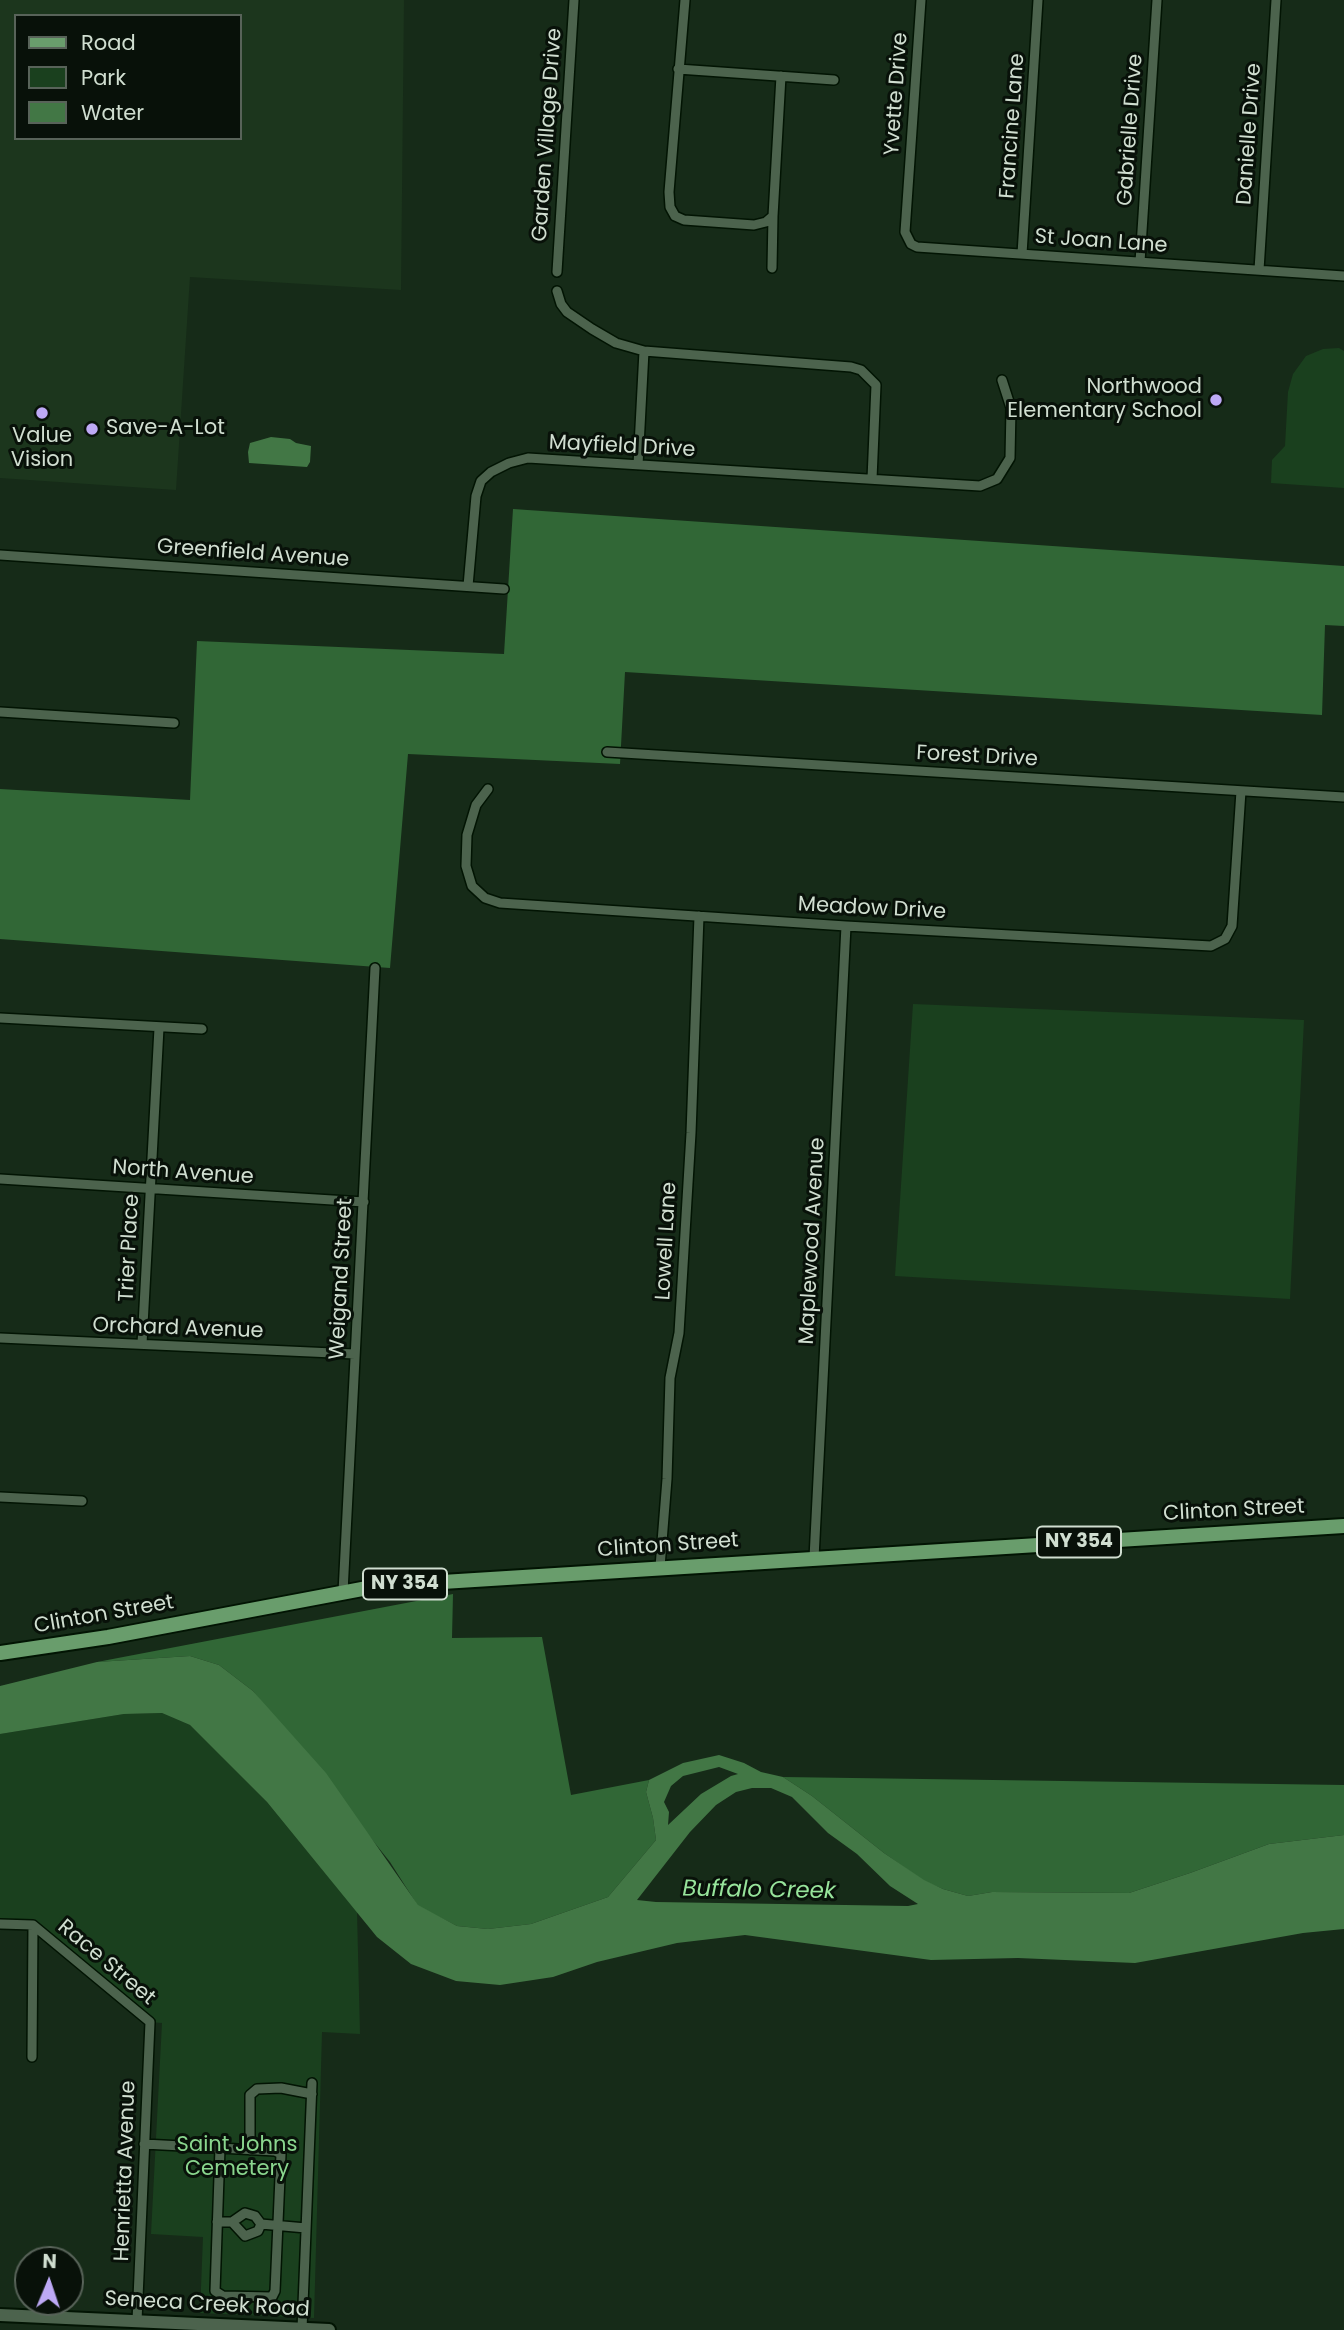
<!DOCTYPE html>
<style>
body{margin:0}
#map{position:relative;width:1344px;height:2330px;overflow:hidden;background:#162b18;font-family:Poppins,sans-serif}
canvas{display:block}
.legend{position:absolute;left:14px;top:14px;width:228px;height:126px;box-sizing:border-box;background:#081109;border:2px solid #586359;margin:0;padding:9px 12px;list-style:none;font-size:21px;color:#d0ded0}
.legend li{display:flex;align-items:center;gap:14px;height:35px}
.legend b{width:35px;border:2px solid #586359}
.north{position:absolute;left:14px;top:2246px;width:70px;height:70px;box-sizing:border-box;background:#081109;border:2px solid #586359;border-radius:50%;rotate:2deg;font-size:19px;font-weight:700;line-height:28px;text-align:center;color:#d0ded0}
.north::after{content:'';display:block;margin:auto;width:24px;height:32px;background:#bda9f5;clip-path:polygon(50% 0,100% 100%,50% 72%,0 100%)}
</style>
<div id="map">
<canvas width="1344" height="2330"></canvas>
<ul class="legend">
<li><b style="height:9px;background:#699d6c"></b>Road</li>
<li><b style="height:19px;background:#1a401e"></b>Park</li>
<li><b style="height:19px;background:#427745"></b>Water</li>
</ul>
<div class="north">N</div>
</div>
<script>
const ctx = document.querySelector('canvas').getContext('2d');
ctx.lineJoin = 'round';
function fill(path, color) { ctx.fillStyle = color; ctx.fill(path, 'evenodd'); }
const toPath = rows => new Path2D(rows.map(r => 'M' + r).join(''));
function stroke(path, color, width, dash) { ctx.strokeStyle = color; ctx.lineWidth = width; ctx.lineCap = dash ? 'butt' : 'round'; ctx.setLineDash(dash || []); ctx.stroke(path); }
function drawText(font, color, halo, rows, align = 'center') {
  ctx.font = font + ' Poppins,sans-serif'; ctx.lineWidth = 6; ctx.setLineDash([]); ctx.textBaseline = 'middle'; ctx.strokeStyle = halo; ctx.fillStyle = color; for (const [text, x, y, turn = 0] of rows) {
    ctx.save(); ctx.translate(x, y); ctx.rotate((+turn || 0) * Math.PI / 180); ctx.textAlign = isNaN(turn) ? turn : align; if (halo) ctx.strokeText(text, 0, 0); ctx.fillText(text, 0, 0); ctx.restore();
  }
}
fill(toPath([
 [0,0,404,0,401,290,190,277,176,490,0,478],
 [16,16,240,16,240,138,16,138]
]), '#1c361d');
fill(toPath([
 [1339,348,1344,351,1344,488,1271,483,1272,460,1285,446,1288,392,1293,374,1306,356,1323,349],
 [913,1004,1304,1020,1290,1299,895,1276],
 [162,1713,190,1725,218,1752,267,1802,357,1912,360,2034,322,2032,314,2318,200,2313,203,2237,151,2234,162,2023,150,2022,33,1925,0,1924,0,1734,124,1714]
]), '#1a401e');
fill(toPath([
 [513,509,1344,566,1344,626,1325,625,1322,715,625,672,620,764,408,754,390,968,0,939,0,789,190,800,197,641,504,654],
 [453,1594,452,1638,542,1637,571,1795,649,1780,646,1792,653,1818,656,1840,608,1897,531,1924,488,1929,457,1926,418,1906,390,1862,253,1691,219,1665,190,1656,97,1662],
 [783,1777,1344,1785,1344,1835,1269,1844,1190,1873,1129,1893,992,1892,968,1896,943,1889,924,1881,884,1853,812,1796]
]), '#316736');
fill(toPath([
 [271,437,290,439,296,443,311,446,310,462,307,467,249,463,248,452,250,443],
 [190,1656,219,1665,253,1691,326,1773,418,1905,457,1926,488,1929,531,1924,608,1897,656,1840,653,1818,646,1792,649,1780,683,1763,719,1755,744,1763,761,1772,783,1777,812,1796,884,1853,924,1880,943,1889,968,1896,992,1892,1129,1893,1190,1873,1269,1844,1344,1835,1344,1929,1303,1933,1135,1963,1018,1958,931,1960,745,1935,677,1943,597,1962,553,1977,500,1985,456,1981,411,1964,377,1937,267,1802,190,1725,162,1713,124,1714,0,1734,0,1686,97,1662],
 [719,1767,738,1774,731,1776,701,1794,668,1825,669,1812,664,1802,671,1786,683,1776],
 [752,1788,771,1788,792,1797,828,1833,857,1854,890,1886,918,1904,908,1906,656,1902,637,1900,690,1832,716,1805,736,1792]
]), '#427745');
const street = toPath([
 [685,0,669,192,670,207,675,216,684,220,754,225,766,222,773,216,781,76],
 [921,0,905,232,911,244,917,247,1344,276],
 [678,69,834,80],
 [1022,254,1038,0],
 [1140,262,1157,0],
 [772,268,773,216],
 [1259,270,1276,0],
 [557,272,574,0],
 [557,291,561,304,567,312,592,329,616,343,644,351,851,367,861,370,876,385,872,479],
 [638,465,644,351],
 [0,555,504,589],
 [468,586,476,496,481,481,491,472,509,463,528,458,980,486,997,479,1010,458,1011,408,1002,380],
 [0,712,174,723],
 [607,752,1344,797],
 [488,789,476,805,467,835,466,866,472,886,485,898,500,903,846,926,1211,946,1225,939,1232,926,1241,791],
 [0,1018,202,1029],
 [0,1179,364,1202],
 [0,1338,355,1354],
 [142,1344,159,1028],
 [0,1497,82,1501],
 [814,1558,846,926],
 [660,1567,667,1479,670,1378,679,1333,691,1133,699,916],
 [343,1592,375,968],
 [0,1924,33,1925,150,2022,137,2321],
 [32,2057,33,1925],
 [144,2144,220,2148,275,2151,281,2154,275,2291,272,2297,223,2296,215,2291,220,2148],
 [250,2150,250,2095,257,2089,281,2088,312,2094],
 [217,2222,232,2222,245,2213,255,2216,261,2224,306,2228],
 [232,2222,245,2236,258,2231,261,2224],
 [302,2329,312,2083]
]);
const secondary = toPath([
 [0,2315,329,2330]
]);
const primary = toPath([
 [0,1653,108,1637,378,1586,1344,1526]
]);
stroke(street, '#021403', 12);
stroke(secondary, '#021403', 16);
stroke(primary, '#021403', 18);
stroke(street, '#4c634d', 9);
stroke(secondary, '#4c634d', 12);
stroke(primary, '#699d6c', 14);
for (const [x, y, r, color] of [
 [1216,400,7,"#bda9f5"],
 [42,413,7,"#bda9f5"],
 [92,429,7,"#bda9f5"]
]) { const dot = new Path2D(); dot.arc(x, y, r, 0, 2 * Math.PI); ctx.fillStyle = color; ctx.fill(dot); stroke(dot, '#081109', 2.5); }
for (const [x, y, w] of [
 [1079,1542,84],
 [405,1584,84]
]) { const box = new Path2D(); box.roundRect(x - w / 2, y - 15.5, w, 31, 5); ctx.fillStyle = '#081109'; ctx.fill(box); stroke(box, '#d0ded0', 2); }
drawText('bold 19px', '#d0ded0', null, [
 ["NY 354",1079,1542],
 ["NY 354",405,1584]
]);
drawText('21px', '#d0ded0', '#081109', [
 ["Yvette Drive",897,94,-86],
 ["Francine Lane",1013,126,-86],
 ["Gabrielle Drive",1131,130,-86],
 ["Danielle Drive",1250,134,-86],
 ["Garden Village Drive",548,135,-86],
 ["St Joan Lane",1101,242,4],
 ["Mayfield Drive",622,447,3],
 ["Greenfield Avenue",253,554,4],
 ["Forest Drive",977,757,3],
 ["Meadow Drive",872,909,3],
 ["North Avenue",183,1173,4],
 ["Lowell Lane",667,1241,-87],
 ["Maplewood Avenue",813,1241,-87],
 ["Trier Place",130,1248,-87],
 ["Weigand Street",342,1279,-87],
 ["Orchard Avenue",178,1329,2],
 ["Clinton Street",1234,1511,-3],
 ["Clinton Street",668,1546,-4],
 ["Clinton Street",104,1615,-10],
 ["Race Street",106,1963,40],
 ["Henrietta Avenue",126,2171,-88],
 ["Seneca Creek Road",207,2305,3]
]);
drawText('21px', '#d0ded0', '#081109', [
 ["Northwood",1202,388],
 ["Elementary School",1202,412],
 ["Save-A-Lot",106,429,"left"],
 ["Value",42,437,"center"],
 ["Vision",42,461,"center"]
], 'right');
drawText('21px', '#8ad68e', '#081109', [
 ["Saint Johns",237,2146],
 ["Cemetery",237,2170]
]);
drawText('italic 23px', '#97e49b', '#081109', [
 ["Buffalo Creek",759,1891,1]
]);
</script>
